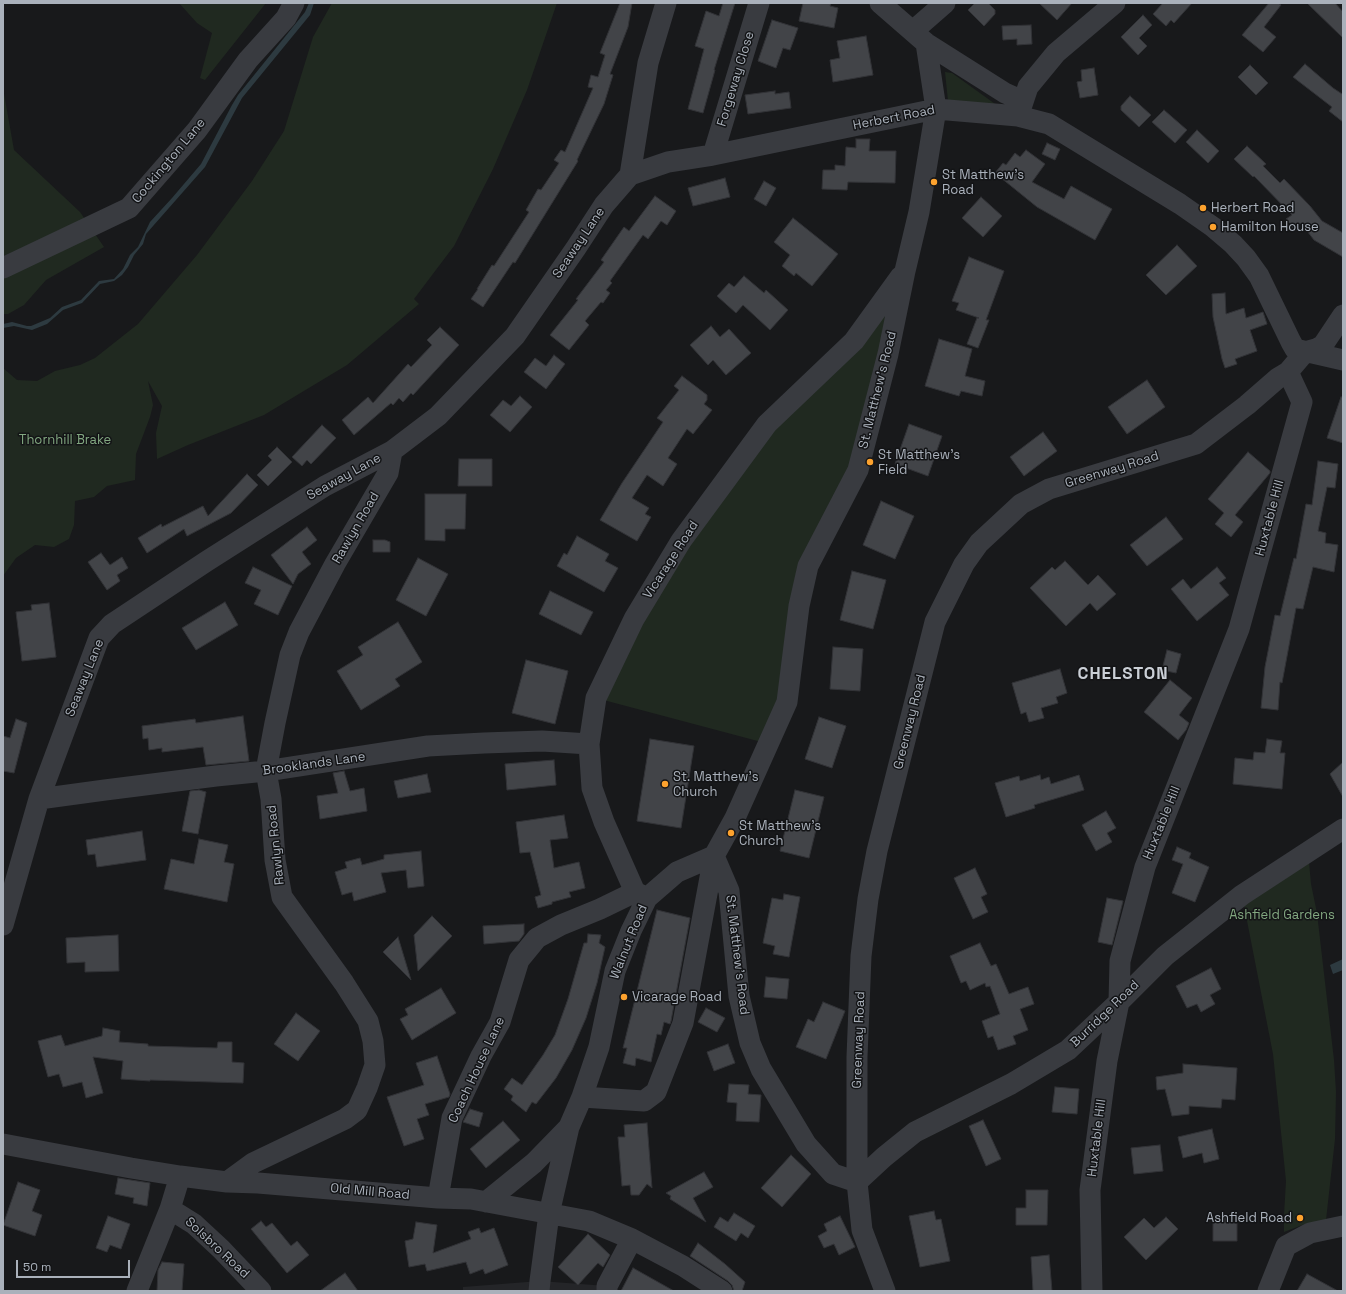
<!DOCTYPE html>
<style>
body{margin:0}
#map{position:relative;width:1346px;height:1294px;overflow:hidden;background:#18191b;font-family:"Space Grotesk",sans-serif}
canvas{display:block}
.frame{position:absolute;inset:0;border:4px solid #aab1bb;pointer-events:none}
.scale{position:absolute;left:16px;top:1260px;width:114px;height:18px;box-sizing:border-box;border:2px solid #aab1bb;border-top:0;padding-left:5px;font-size:12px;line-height:14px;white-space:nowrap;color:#aab1bb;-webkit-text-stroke:3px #131416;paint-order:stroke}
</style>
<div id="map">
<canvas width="1346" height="1294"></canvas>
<div class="frame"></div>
<div class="scale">50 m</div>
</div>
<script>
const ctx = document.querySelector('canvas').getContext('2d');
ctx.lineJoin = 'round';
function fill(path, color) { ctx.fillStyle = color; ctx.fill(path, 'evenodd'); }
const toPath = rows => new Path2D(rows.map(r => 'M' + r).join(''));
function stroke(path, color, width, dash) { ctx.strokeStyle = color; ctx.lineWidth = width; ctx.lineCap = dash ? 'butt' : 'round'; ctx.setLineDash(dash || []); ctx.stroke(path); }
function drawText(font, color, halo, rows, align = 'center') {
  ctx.font = font + ' "Space Grotesk",sans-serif'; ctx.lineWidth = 3; ctx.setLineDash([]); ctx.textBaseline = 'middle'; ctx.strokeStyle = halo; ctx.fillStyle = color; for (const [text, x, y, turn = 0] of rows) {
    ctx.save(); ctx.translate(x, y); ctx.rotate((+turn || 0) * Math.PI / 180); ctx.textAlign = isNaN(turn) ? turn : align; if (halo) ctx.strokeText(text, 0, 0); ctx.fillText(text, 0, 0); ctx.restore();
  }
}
fill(toPath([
 [540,1281,607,1286,607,1291,463,1291,463,1287]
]), '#242528');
fill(toPath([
 [179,3,266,3,205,80,200,78,212,33,197,23],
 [332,3,557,3,527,90,493,169,454,246,414,299,419,304,347,365,264,415,188,445,157,459,156,433,162,406,148,381,153,405,150,417,136,454,135,480,107,486,94,497,75,501,74,525,69,539,54,547,35,545,16,558,3,576,3,368,17,380,37,381,55,371,80,365,95,358,138,324,197,255,252,181,284,131,313,37],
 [945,72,952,73,998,106,948,101],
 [3,88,14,150,80,212,104,247,46,280,24,305,8,314,3,314],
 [905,271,877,400,808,566,769,744,596,698,681,541],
 [1308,851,1311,884,1317,913,1334,1060,1336,1092,1335,1139,1326,1220,1305,1224,1284,1232,1284,1215,1286,1181,1273,1054,1242,895]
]), '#202920');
fill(toPath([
 [309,3,314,3,310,15,242,98,205,167,146,234,143,244,134,255,128,267,122,275,114,281,100,284,82,303,63,310,47,324,32,330,14,326,3,328,3,324,12,322,27,326,31,326,50,318,62,307,81,300,99,281,114,279,123,269,130,255,138,247,150,222,172,198,201,164,232,105,238,95,305,12],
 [1343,959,1343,970,1333,974,1330,965]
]), '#2d3a40');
const building = toPath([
 [620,3,632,3,628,27,610,74,613,75,604,104,577,160,578,161,515,263,513,262,483,307,471,299,478,289,477,289,492,265,494,266,529,212,526,210,538,189,541,190,559,163,554,160,561,150,565,152,593,88,588,87,591,75,598,77,605,55,600,53,620,3],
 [723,3,735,3,714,70,715,70,703,113,688,109,704,49,695,46,706,11,719,16,723,3],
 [803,3,831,3,830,6,838,8,834,28,799,21,803,3],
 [975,3,988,3,995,10,995,14,984,26,968,10,975,3],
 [1039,3,1072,3,1057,20,1039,3],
 [1163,3,1192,3,1174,23,1171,20,1166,26,1153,14,1163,3],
 [1269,3,1278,3,1281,5,1264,27,1276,37,1263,52,1242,35,1269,3],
 [1307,3,1335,3,1343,12,1343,38,1307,3],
 [1143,15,1152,25,1139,38,1147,46,1138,55,1121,37,1143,15],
 [772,20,798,28,790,50,783,48,776,68,758,61,772,20],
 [1031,25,1032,44,1017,45,1017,39,1003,40,1002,26,1031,25],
 [866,36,873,75,833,82,830,60,840,58,837,41,866,36],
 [1305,64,1333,88,1342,94,1343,93,1343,122,1329,111,1332,107,1293,77,1305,64],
 [1250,65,1268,83,1256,95,1238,77,1250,65],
 [1094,68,1098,95,1080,98,1077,82,1082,81,1081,70,1094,68],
 [775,91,775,94,789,92,791,108,748,114,745,95,775,91],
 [1130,96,1151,115,1139,127,1121,110,1121,106,1130,96],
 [1164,110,1187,130,1175,143,1152,122,1164,110],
 [1197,130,1219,151,1208,163,1186,142,1197,130],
 [856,139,870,139,869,151,896,151,895,183,848,182,847,190,822,189,823,170,835,170,835,165,845,166,846,147,856,148,856,139],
 [1047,143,1060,149,1055,160,1042,154,1047,143],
 [1247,146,1266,164,1263,166,1280,183,1284,179,1310,206,1322,221,1343,233,1343,257,1314,240,1301,223,1294,229,1286,219,1292,215,1254,176,1253,177,1234,159,1247,146],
 [1026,150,1045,164,1032,182,1064,199,1071,186,1112,209,1095,240,1037,207,995,173,1003,163,1006,165,1015,153,1020,157,1026,150],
 [725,178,730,197,693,206,688,188,725,178],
 [764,181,776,188,766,206,754,199,764,181],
 [655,196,676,211,667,225,661,221,648,239,643,235,610,281,612,283,606,290,610,293,603,303,601,302,585,321,589,325,569,350,550,335,578,300,576,299,604,262,601,260,624,227,629,231,655,196],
 [981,197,1002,216,983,237,962,218,981,197],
 [793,218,838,254,812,286,796,273,794,276,782,266,790,255,774,242,793,218],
 [1177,245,1197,266,1166,295,1146,275,1177,245],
 [969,257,1004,271,986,320,989,320,978,348,967,344,977,318,979,318,956,310,959,303,952,301,969,257],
 [744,276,764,293,766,290,788,310,770,330,743,305,736,313,717,296,729,283,734,287,744,276],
 [1225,293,1226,314,1244,308,1246,318,1263,312,1267,324,1250,330,1257,351,1235,359,1237,364,1225,368,1222,359,1213,317,1212,294,1225,293],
 [711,326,720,337,729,329,751,353,726,375,713,360,708,365,690,345,711,326],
 [440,327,459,345,413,395,411,393,403,402,399,398,393,405,391,403,354,435,342,420,368,397,373,403,408,364,411,367,432,345,427,340,440,327],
 [939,339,972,349,965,376,985,381,982,396,961,391,959,396,925,386,939,339],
 [554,355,565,364,546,389,524,372,535,358,546,366,554,355],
 [682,376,707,395,707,400,704,404,712,410,693,434,687,429,668,458,677,464,663,486,647,475,632,498,649,508,645,514,651,517,637,541,600,520,622,483,663,422,657,418,679,390,674,386,682,376],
 [1147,380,1165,407,1127,434,1108,407,1147,380],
 [520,396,532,407,510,432,490,415,503,400,511,406,520,396],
 [1341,397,1343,397,1343,443,1327,438,1341,397],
 [909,424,942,436,928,476,895,464,909,424],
 [322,425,336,438,311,464,307,460,302,466,292,457,322,425],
 [1043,432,1057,451,1024,476,1010,457,1043,432],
 [277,447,292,462,268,486,257,475,272,460,268,456,277,447],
 [1248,452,1270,471,1270,473,1235,515,1243,522,1231,537,1215,524,1224,513,1208,499,1248,452],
 [459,459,492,459,492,486,458,486,459,459],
 [1318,461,1338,464,1335,488,1327,487,1318,531,1326,533,1325,543,1338,545,1334,572,1313,567,1303,609,1296,608,1282,683,1280,682,1278,710,1261,708,1265,667,1275,615,1280,616,1294,558,1296,559,1306,504,1312,505,1318,461],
 [247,474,258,485,231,513,187,536,184,529,147,553,138,538,161,524,162,527,203,506,208,516,247,474],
 [425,494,466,494,465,529,445,529,445,541,425,540,425,494],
 [881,501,914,516,895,559,863,545,881,501],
 [1166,517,1183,539,1147,566,1130,545,1166,517],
 [307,527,317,540,302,552,311,564,298,574,293,584,271,555,307,527],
 [577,536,609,554,605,561,618,568,604,592,557,566,564,553,567,555,577,536],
 [373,540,385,540,390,542,390,552,373,552,373,540],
 [101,553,110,565,122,557,128,568,117,575,120,581,107,590,88,562,101,553],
 [418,558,448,574,426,616,396,600,418,558],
 [1065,561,1088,585,1098,575,1116,594,1097,611,1090,603,1066,626,1030,588,1052,567,1055,570,1065,561],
 [253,567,292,586,278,615,254,604,261,590,245,583,253,567],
 [1217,567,1226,578,1219,583,1229,595,1197,621,1171,589,1183,579,1191,589,1217,567],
 [852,571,886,580,873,629,840,620,852,571],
 [550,591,593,612,581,635,539,614,550,591],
 [225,602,238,625,196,650,182,628,225,602],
 [49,603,56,657,22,661,16,612,32,610,31,605,49,603],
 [398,622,422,662,395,679,400,686,361,710,337,671,363,655,358,647,398,622],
 [833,647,863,649,860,691,830,689,833,647],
 [1167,650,1181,654,1176,673,1162,670,1167,650],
 [526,660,568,671,555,724,512,713,526,660],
 [1060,669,1067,693,1056,697,1058,703,1041,708,1044,718,1029,722,1026,712,1021,714,1012,683,1060,669],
 [1170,680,1192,698,1179,715,1189,723,1186,730,1178,740,1144,712,1170,680],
 [243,716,249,761,206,765,203,747,162,752,162,748,149,750,148,738,143,739,142,726,195,719,196,723,243,716],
 [819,717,846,726,832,768,805,759,819,717],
 [16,719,27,723,14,773,3,771,3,736,10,738,16,719],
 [650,739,694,746,681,828,637,821,650,739],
 [1267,739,1282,741,1280,753,1285,753,1282,789,1233,784,1235,758,1253,760,1254,752,1265,753,1267,739],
 [554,760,556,785,507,790,505,764,554,760],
 [1343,762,1343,797,1330,774,1343,762],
 [344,771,350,791,364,788,367,811,320,819,317,796,338,793,333,773,344,771],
 [427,774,431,792,398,798,394,781,427,774],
 [1040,775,1041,780,1049,777,1051,784,1079,775,1084,790,1034,805,1035,808,1006,817,995,783,1019,776,1020,781,1040,775],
 [199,790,206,792,198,834,182,831,190,791,199,790],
 [795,790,824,797,809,858,780,851,795,790],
 [1106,811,1116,828,1107,833,1112,842,1096,851,1082,825,1106,811],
 [564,815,568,838,550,840,554,868,579,862,585,888,569,892,571,897,552,902,552,904,538,908,535,897,541,895,530,852,520,853,516,822,564,815],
 [142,831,146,860,97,867,95,854,88,855,86,840,142,831],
 [199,839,228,845,224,862,234,864,227,902,164,889,171,859,194,864,199,839],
 [1177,847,1191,853,1189,858,1209,867,1195,902,1172,893,1183,864,1172,860,1177,847],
 [421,851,424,886,408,888,406,870,381,873,386,892,354,901,352,892,342,895,335,872,347,868,345,862,360,858,362,865,384,859,384,855,421,851],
 [975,868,987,894,981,897,988,912,973,919,954,878,975,868],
 [784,894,800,897,789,957,773,954,775,946,763,943,772,898,783,900,784,894],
 [1107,898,1123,901,1112,945,1098,942,1107,898],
 [657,910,690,918,671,1021,670,1024,664,1022,661,1035,657,1034,651,1062,636,1058,635,1066,623,1063,627,1048,623,1048,657,910],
 [432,916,452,936,418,971,414,935,432,916],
 [524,924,524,934,519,941,484,944,483,926,524,924],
 [588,934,601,935,599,943,605,947,597,983,586,1018,572,1050,556,1078,536,1104,532,1102,526,1112,511,1100,513,1096,504,1089,512,1078,522,1085,543,1055,555,1035,568,999,584,943,587,943,588,934],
 [118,935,119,971,85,972,85,962,67,963,66,938,118,935],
 [398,937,411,980,383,952,398,937],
 [980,943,991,966,996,964,1009,994,1028,987,1034,1004,1020,1009,1028,1030,1013,1036,1016,1044,998,1050,993,1036,988,1038,982,1021,1000,1014,990,986,986,987,985,983,970,990,966,981,961,983,950,956,980,943],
 [1211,968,1221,989,1210,995,1215,1004,1201,1012,1197,1004,1187,1008,1176,986,1211,968],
 [766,977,789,979,787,999,764,997,766,977],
 [441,988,456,1013,412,1040,400,1019,408,1015,405,1009,441,988],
 [823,1002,845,1011,826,1059,796,1047,808,1019,814,1022,823,1002],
 [706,1008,725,1018,717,1032,698,1022,706,1008],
 [296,1013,320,1031,298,1061,274,1044,296,1013],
 [103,1028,120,1031,119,1042,148,1044,148,1046,217,1048,218,1042,232,1042,232,1062,244,1063,243,1083,150,1080,150,1081,121,1079,123,1061,93,1057,103,1093,86,1098,82,1082,63,1087,59,1074,48,1077,38,1041,61,1035,65,1046,102,1036,103,1028],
 [728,1044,735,1063,714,1071,707,1052,728,1044],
 [437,1056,450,1094,449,1097,425,1104,429,1115,417,1119,424,1139,404,1146,387,1097,424,1085,416,1063,437,1056],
 [1183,1064,1237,1068,1235,1100,1222,1099,1221,1108,1189,1106,1189,1114,1172,1116,1165,1089,1157,1090,1156,1077,1183,1073,1183,1064],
 [729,1084,749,1085,748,1094,761,1095,759,1122,736,1121,737,1103,727,1102,729,1084],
 [1055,1087,1079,1089,1077,1114,1052,1112,1055,1087],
 [470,1109,483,1113,479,1127,463,1122,470,1109],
 [983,1120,1001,1159,986,1166,969,1126,983,1120],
 [503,1121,520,1140,486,1168,470,1149,503,1121],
 [647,1123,652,1188,647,1184,639,1195,631,1195,630,1185,622,1186,618,1137,625,1137,624,1125,647,1123],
 [1212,1129,1219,1159,1204,1163,1202,1153,1183,1158,1178,1137,1212,1129],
 [1160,1145,1163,1171,1134,1174,1131,1148,1160,1145],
 [791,1155,811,1174,782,1207,761,1188,791,1155],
 [704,1172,713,1187,693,1198,706,1222,670,1199,671,1196,666,1193,704,1172],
 [118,1178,150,1183,147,1206,133,1203,134,1198,115,1194,118,1178],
 [18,1182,40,1190,32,1211,42,1215,35,1236,3,1225,18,1182],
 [1026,1190,1048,1190,1047,1225,1016,1225,1016,1208,1026,1208,1026,1190],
 [934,1211,936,1220,941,1219,950,1261,920,1267,909,1216,934,1211],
 [734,1213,755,1226,748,1238,741,1233,736,1241,714,1227,720,1217,728,1222,734,1213],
 [108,1216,130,1224,121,1249,110,1245,107,1252,96,1248,108,1216],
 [840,1216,855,1247,839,1255,834,1244,824,1248,818,1236,827,1231,824,1224,840,1216],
 [1166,1217,1178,1229,1146,1260,1124,1237,1144,1218,1154,1228,1166,1217],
 [1213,1217,1227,1217,1227,1223,1237,1223,1237,1241,1213,1241,1213,1217],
 [261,1221,266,1227,272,1223,291,1246,297,1241,309,1255,287,1273,251,1229,261,1221],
 [416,1222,437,1225,433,1253,471,1239,468,1232,479,1228,481,1233,494,1228,508,1265,485,1274,483,1269,470,1274,466,1262,427,1271,425,1264,409,1267,405,1241,413,1239,416,1222],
 [588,1234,610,1255,603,1267,598,1263,578,1285,558,1267,588,1234],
 [698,1243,725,1264,745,1282,742,1291,734,1291,732,1285,728,1281,690,1256,698,1243],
 [1049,1255,1052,1291,1033,1291,1031,1257,1049,1255],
 [162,1262,184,1264,182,1291,157,1291,158,1270,162,1262],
 [633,1268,674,1291,621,1291,633,1268],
 [345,1273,358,1291,320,1291,345,1273],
 [1307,1274,1338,1291,1297,1291,1307,1274]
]);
fill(building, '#424448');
stroke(building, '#323337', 1);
stroke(toPath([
 [880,3,926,43,1005,93,1023,101],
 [913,31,945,3],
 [1019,114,1028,87,1056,53,1115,3],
 [713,155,759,3],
 [630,175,668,162,713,155,936,109,1018,116,1049,124,1180,204,1213,227,1233,244,1246,258,1259,276,1291,342,1295,349,1343,360],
 [3,268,129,208,197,130,248,60,286,18,294,3],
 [1305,352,1316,349,1323,345,1343,315],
 [39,799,105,790,216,776,266,771,428,746,484,743,542,741,589,744],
 [714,856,729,891,739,996,750,1043,761,1069,806,1144,833,1174,857,1182,884,1157,915,1132,1011,1084,1068,1050,1119,1002,1165,956,1242,895,1343,829],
 [647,898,635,892,604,822,592,788,589,744,596,698,634,619,681,541,767,424,854,341,901,276],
 [3,925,39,799,99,638,112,624,207,561,325,486,392,451,438,416,515,336,576,248,604,205,630,175,648,63,666,3],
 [582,1097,644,1101,656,1092,683,1023,714,856],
 [3,1144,131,1168,180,1176,227,1182,258,1183,438,1198,471,1199,589,1221,632,1239,683,1266,722,1291],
 [227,1182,253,1163,345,1119,357,1110,367,1088,375,1065,373,1041,368,1021,344,983,282,897,275,860,271,799,266,771,275,723,290,655,299,632,335,564,388,473,392,451],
 [438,1198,452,1118,481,1056,500,1022,519,960,537,938,561,925,600,909,635,892],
 [486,1202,534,1163,569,1127],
 [170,1209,194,1224,221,1249,261,1291],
 [137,1291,170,1209,180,1176],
 [539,1291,540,1281,549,1214,569,1127,582,1097,599,1047,615,971,631,931,647,898,677,872,714,856,735,818,787,702,799,606,808,566,858,470,888,354,905,271,919,212,936,109,926,43],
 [607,1291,607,1286,632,1239],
 [885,1291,862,1230,857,1182,857,1057,861,956,868,899,877,851,935,622,964,564,979,543,1021,504,1049,489,1196,444,1247,405,1278,378,1288,372,1305,352],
 [1092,1291,1090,1190,1107,1061,1119,1002,1120,961,1145,867,1239,629,1302,402,1288,372],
 [1268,1291,1286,1246,1310,1233,1343,1226]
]), '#393b40', 21);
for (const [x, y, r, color] of [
 [934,182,4,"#fda22e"],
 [1203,208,4,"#fda22e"],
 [1213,227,4,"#fda22e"],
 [870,462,4,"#fda22e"],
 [665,784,4,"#fda22e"],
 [731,833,4,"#fda22e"],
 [624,997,4,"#fda22e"],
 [1300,1218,4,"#fda22e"]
]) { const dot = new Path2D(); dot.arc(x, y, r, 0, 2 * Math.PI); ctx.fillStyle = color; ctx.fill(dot); stroke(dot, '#131416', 1.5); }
drawText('13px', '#aab1bb', '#131416', [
 ["Forgeway Close",736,79,-73],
 ["Herbert Road",894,118,-11],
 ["Cockington Lane",169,161,-50],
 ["Seaway Lane",579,243,-56],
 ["St. Matthew's Road",878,390,-76],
 ["Greenway Road",1112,470,-17],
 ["Seaway Lane",344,477,-29],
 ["Huxtable Hill",1270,518,-75],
 ["Rawlyn Road",356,528,-60],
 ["Vicarage Road",671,560,-57],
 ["Seaway Lane",85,678,-68],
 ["Greenway Road",910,722,-76],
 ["Brooklands Lane",314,764,-8],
 ["Huxtable Hill",1162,823,-68],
 ["Rawlyn Road",276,845,-96],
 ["Walnut Road",629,942,-68],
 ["St. Matthew's Road",737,955,83],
 ["Burridge Road",1105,1014,-44],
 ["Greenway Road",859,1040,-88],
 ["Coach House Lane",477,1070,-65],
 ["Huxtable Hill",1097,1138,-83],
 ["Old Mill Road",370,1192,5],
 ["Solsbro Road",217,1248,43]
]);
drawText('13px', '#aab1bb', '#131416', [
 ["St Matthew's",942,175],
 ["Road",942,190],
 ["Herbert Road",1211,208],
 ["Hamilton House",1221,227],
 ["St Matthew's",878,455],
 ["Field",878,470],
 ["St. Matthew's",673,777],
 ["Church",673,792],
 ["St Matthew's",739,826],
 ["Church",739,841],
 ["Vicarage Road",632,997],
 ["Ashfield Road",1292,1218,"right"]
], 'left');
drawText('13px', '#82a780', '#131416', [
 ["Thornhill Brake",65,440],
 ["Ashfield Gardens",1282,915]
]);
ctx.letterSpacing = '1px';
drawText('bold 17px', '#cbd0d7', '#131416', [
 ["CHELSTON",1123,674]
]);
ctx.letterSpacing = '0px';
</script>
